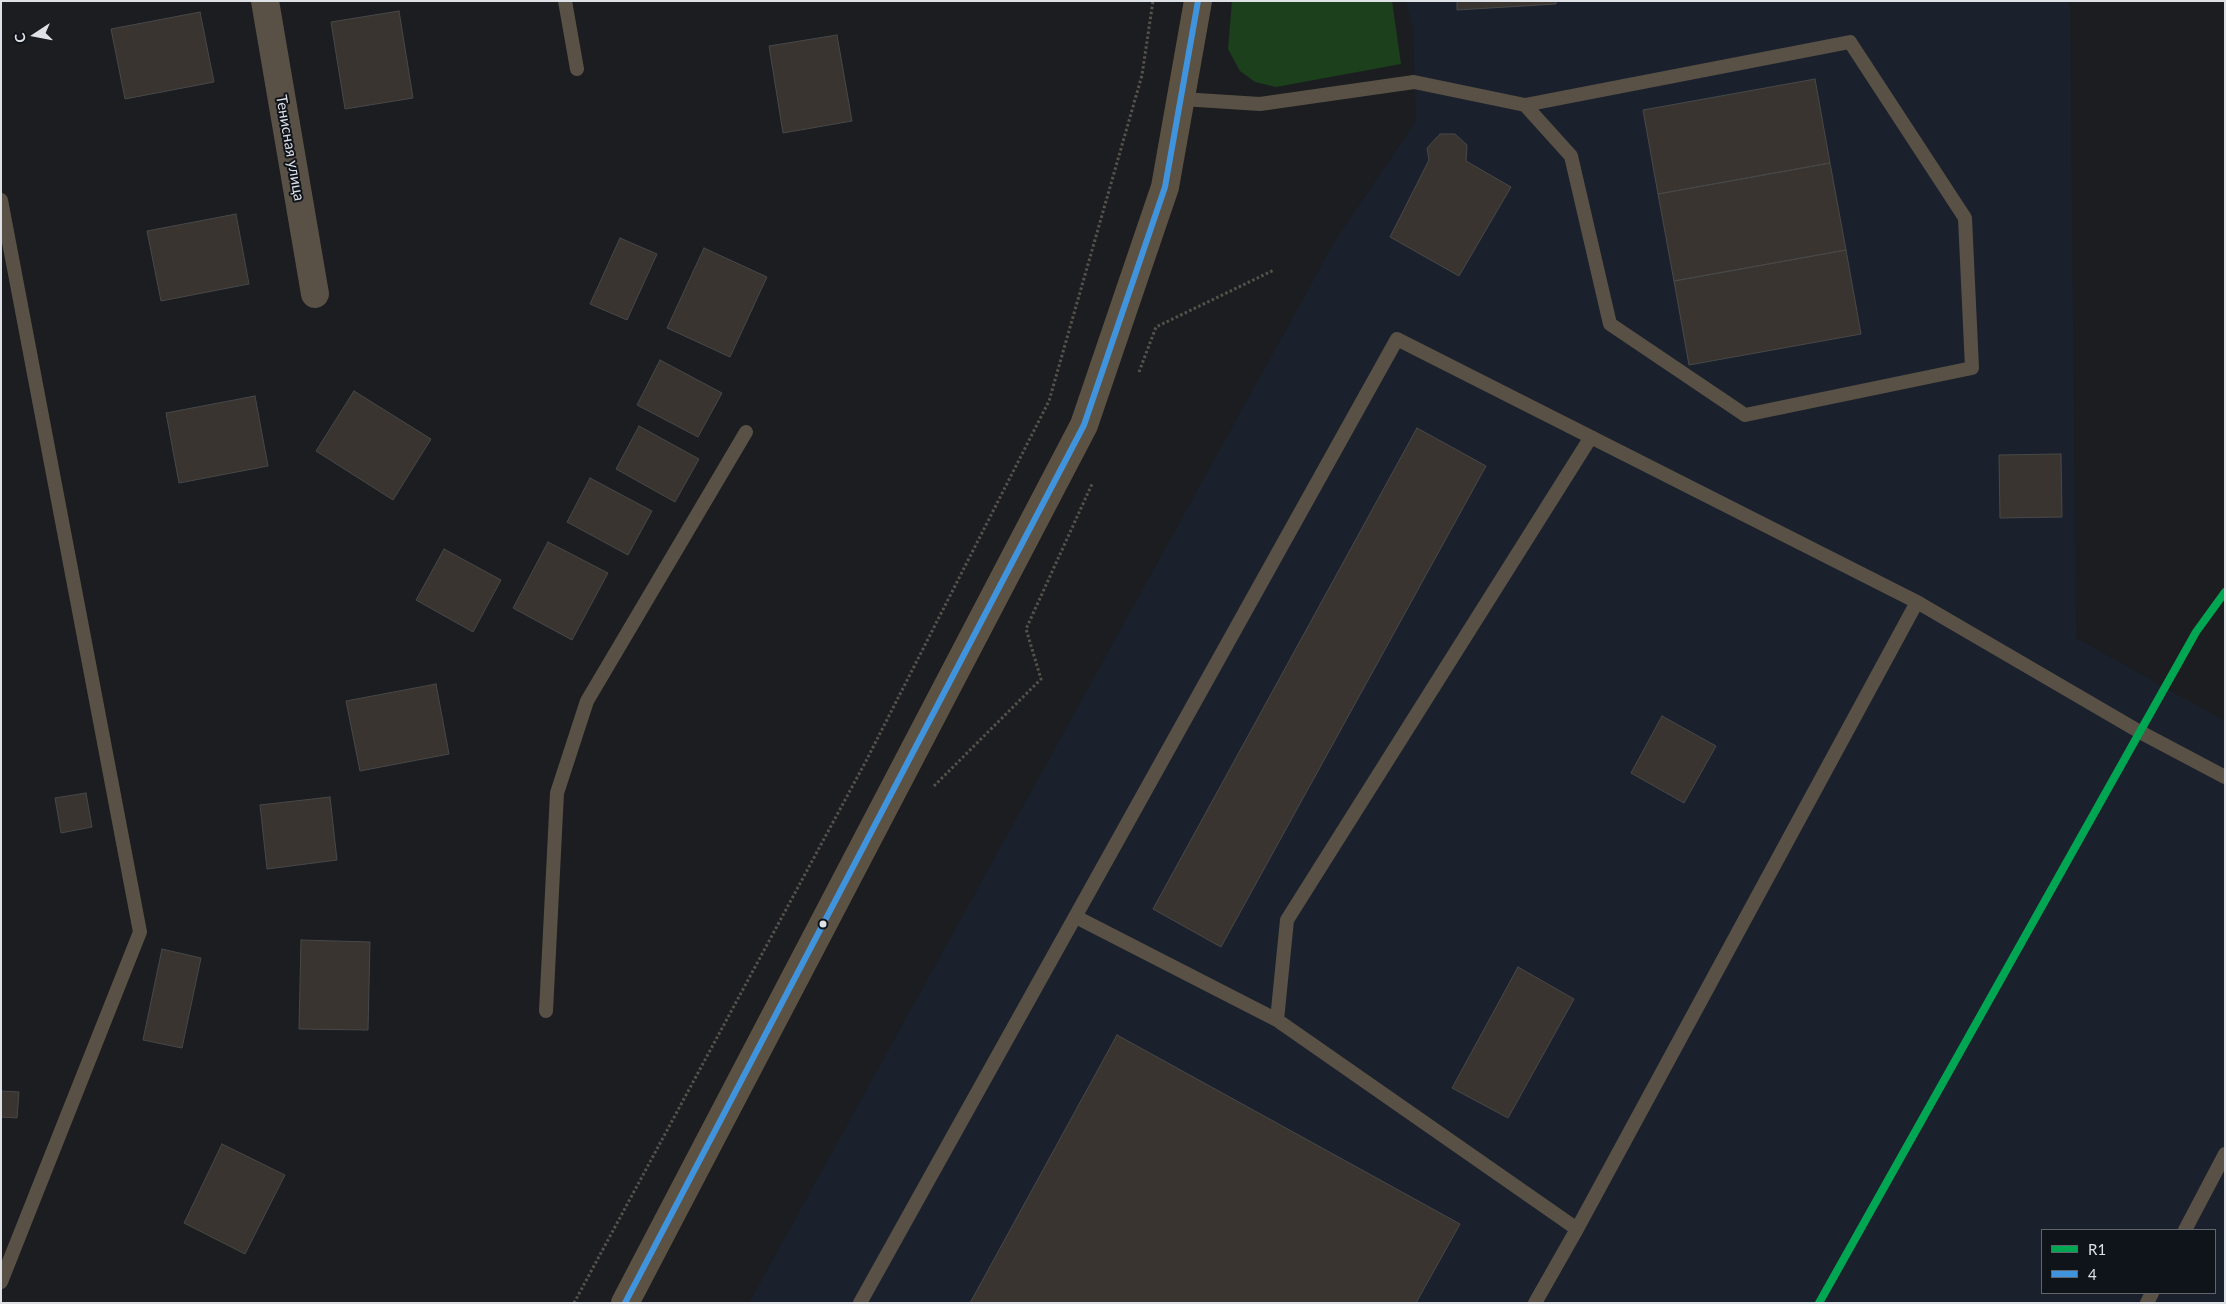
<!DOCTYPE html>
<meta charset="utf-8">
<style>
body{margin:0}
#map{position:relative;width:2226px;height:1304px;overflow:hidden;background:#1b1d21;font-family:Lato,sans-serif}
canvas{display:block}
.frame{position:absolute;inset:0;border:2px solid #dee1e6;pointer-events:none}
.legend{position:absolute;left:2041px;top:1229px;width:175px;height:65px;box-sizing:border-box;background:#0f131a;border:1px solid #62656c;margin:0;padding:6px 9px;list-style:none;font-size:15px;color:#dee1e6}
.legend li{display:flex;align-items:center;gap:10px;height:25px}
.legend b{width:25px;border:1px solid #62656c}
.north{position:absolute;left:10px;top:10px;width:50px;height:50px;-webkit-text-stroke:4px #0f131a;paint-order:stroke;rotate:259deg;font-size:14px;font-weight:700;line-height:20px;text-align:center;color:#dee1e6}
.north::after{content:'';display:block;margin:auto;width:18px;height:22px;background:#dee1e6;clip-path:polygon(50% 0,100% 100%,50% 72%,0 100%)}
</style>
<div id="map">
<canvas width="2226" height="1304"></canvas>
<div class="frame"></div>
<ul class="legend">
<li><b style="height:6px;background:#00a651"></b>R1</li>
<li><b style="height:6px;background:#4094de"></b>4</li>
</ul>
<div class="north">С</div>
</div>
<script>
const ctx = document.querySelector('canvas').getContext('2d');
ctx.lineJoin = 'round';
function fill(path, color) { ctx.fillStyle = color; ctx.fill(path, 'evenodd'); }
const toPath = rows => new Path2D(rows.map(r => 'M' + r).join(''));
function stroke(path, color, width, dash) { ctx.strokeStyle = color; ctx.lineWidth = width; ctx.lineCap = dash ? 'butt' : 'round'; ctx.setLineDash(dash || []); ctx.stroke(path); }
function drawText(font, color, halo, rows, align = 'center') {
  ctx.font = font + ' Lato,sans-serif'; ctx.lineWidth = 4; ctx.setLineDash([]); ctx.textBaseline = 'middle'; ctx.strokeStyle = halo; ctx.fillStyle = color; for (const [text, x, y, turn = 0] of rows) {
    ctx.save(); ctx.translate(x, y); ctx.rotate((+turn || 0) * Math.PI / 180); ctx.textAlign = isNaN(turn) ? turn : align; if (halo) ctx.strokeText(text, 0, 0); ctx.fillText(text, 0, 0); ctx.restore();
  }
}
fill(toPath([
 [1406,1,2070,1,2076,638,2225,721,2225,1303,749,1303,1335,241,1416,121,1413,29],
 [2042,1230,2215,1230,2215,1293,2042,1293]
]), '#1a212c');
fill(toPath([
 [1232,1,1392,1,1401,64,1276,87,1255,82,1240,71,1228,49]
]), '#1c401c');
const building = toPath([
 [1457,1,1556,1,1556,4,1457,10,1457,1],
 [399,11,413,98,345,109,331,22,399,11],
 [200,12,214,82,125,99,111,29,200,12],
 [837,35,852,121,783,133,769,46,837,35],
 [1815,79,1830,163,1658,194,1643,110,1815,79],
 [1440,134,1455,134,1467,145,1466,161,1511,187,1459,276,1390,237,1429,160,1427,148,1440,134],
 [1830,163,1846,250,1674,281,1658,194,1830,163],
 [236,214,249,284,161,301,147,231,236,214],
 [620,238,657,254,627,320,590,304,620,238],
 [704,248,767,277,730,357,667,328,704,248],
 [1846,250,1861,334,1689,365,1674,281,1846,250],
 [660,360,722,393,698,437,637,405,660,360],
 [354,391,431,439,393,500,316,451,354,391],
 [255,396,268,466,179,483,166,413,255,396],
 [639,426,699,459,675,502,616,469,639,426],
 [1417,428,1486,466,1221,947,1153,909,1417,428],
 [2061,454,2062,517,2000,518,1999,455,2061,454],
 [590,478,652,511,628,555,567,522,590,478],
 [548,542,608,573,572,640,513,608,548,542],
 [444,549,501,580,473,632,416,600,444,549],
 [436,684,449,754,360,771,346,701,436,684],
 [1662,716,1716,746,1684,803,1631,773,1662,716],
 [86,793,92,827,61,833,55,798,86,793],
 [330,797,337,860,267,869,260,805,330,797],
 [301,940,370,942,368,1030,299,1029,301,940],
 [162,949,201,958,182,1048,143,1040,162,949],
 [1518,967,1574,999,1508,1118,1452,1088,1518,967],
 [1117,1035,1460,1224,1416,1303,970,1303,1117,1035],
 [1,1091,19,1092,17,1118,1,1117,1,1091],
 [222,1144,285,1175,245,1254,184,1223,222,1144]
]);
fill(building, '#393430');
stroke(building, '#484848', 1);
stroke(toPath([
 [1139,372,1156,327,1274,270],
 [934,786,1041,679,1026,629,1092,484],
 [574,1303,866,761,1049,401,1142,75,1153,1]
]), '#56524b', 3, [2.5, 2.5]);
stroke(toPath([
 [565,1,577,69],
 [1182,99,1260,104,1414,82,1525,105,1850,42,1965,218,1972,368,1745,415,1610,324,1571,156,1525,105],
 [1,200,140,932,1,1282],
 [1076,917,1277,1020,1577,1229,1917,602],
 [546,1011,557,793,587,701,746,432],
 [1277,1020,1287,920,1591,437],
 [2185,1230,2225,1154],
 [860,1303,1397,339,1917,602,2140,732,2225,777],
 [1535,1303,1577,1229],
 [2147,1303,2152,1293]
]), '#595145', 14);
stroke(toPath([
 [265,1,315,294]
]), '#595145', 28);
stroke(toPath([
 [625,1303,1084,425,1165,187,1198,1]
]), '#5c5243', 28);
stroke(toPath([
 [625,1303,1084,425,1165,187,1198,1]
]), '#4094de', 6);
stroke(toPath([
 [1819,1303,2196,632,2225,592]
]), '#00a651', 8);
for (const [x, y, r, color] of [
 [823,924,4.5,"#dee1e6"]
]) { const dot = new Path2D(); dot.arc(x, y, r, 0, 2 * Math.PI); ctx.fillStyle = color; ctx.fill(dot); stroke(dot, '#0f131a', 2); }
drawText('15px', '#dee1e6', '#0f131a', [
 ["Тенисная улица",290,148,80]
]);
</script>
